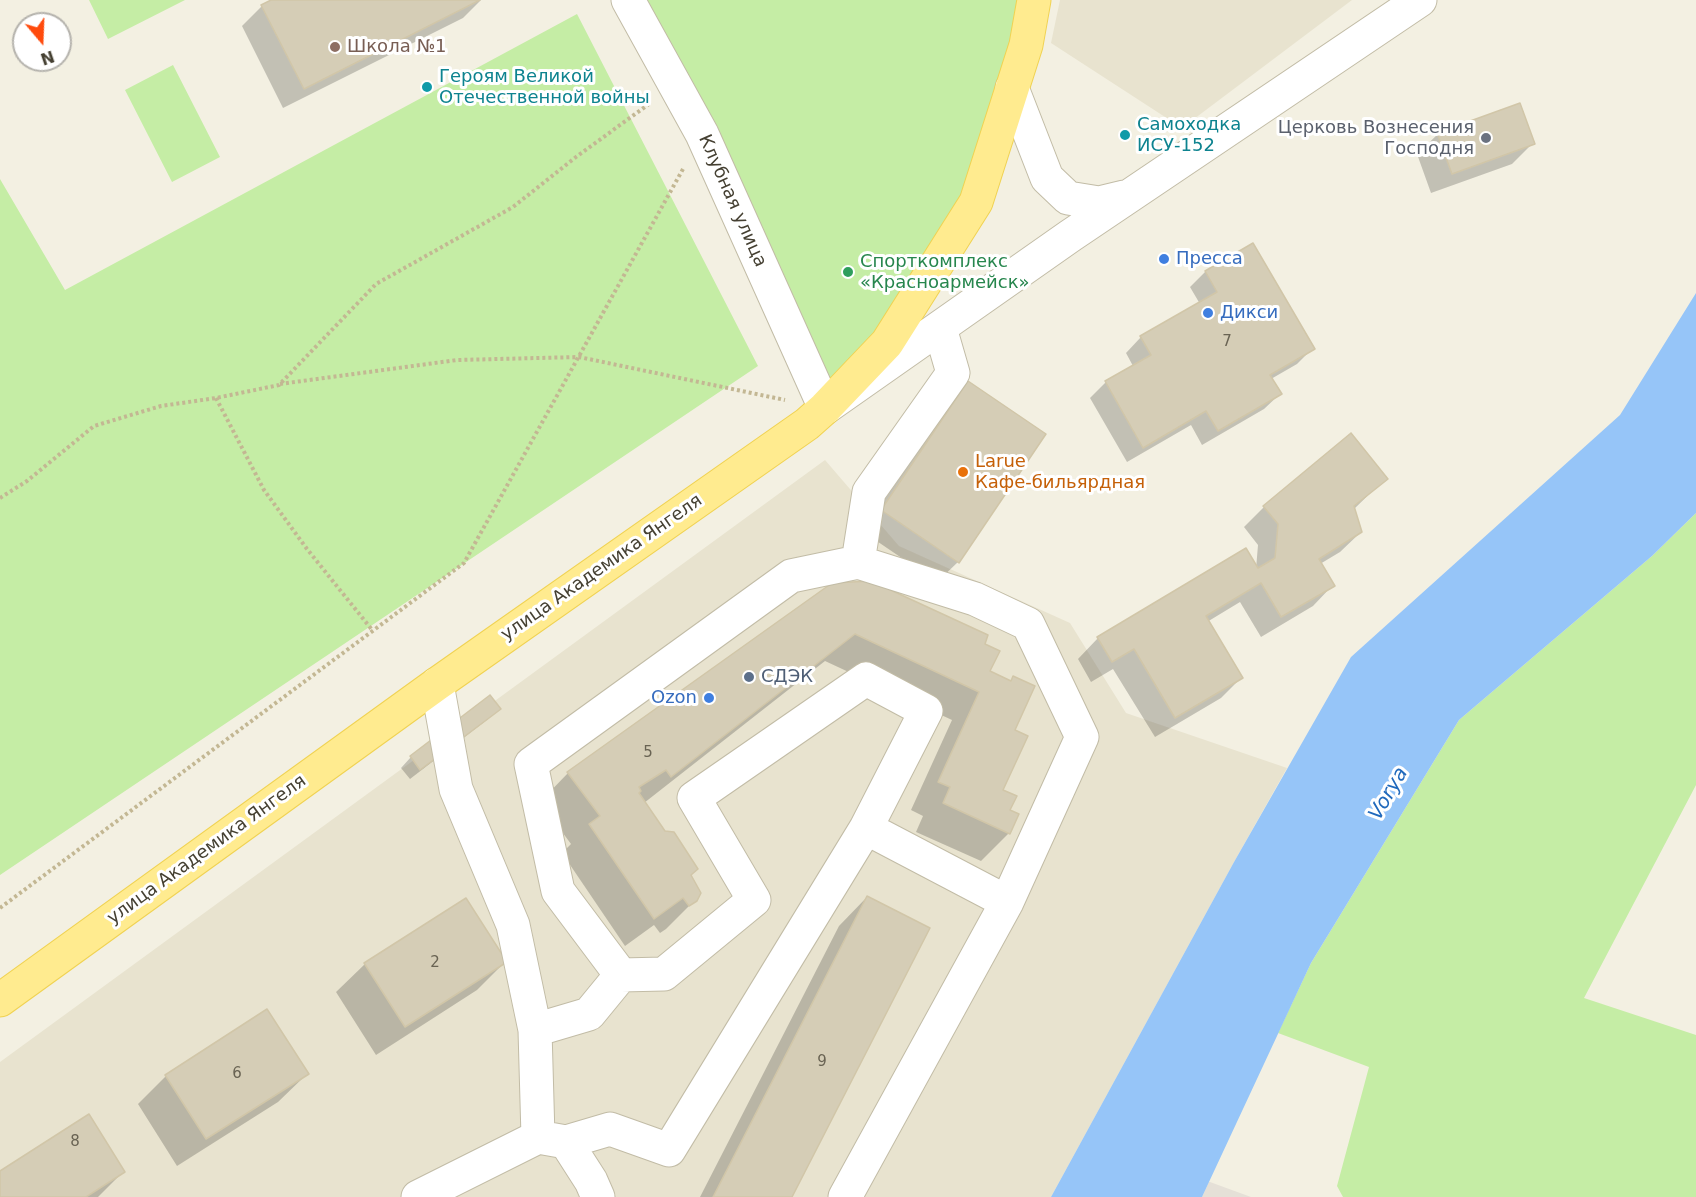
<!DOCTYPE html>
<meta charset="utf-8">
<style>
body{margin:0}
#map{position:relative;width:1696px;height:1197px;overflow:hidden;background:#f3f0e2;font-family:"DejaVu Sans",sans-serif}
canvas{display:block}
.north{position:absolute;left:12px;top:12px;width:60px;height:60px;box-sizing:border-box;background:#fff;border:2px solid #b5b3ad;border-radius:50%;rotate:161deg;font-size:16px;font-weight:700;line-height:24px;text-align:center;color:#454032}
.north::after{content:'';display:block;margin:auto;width:21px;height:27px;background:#ff4b0d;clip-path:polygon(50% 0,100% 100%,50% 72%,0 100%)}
</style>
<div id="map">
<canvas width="1696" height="1197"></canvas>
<div class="north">N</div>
</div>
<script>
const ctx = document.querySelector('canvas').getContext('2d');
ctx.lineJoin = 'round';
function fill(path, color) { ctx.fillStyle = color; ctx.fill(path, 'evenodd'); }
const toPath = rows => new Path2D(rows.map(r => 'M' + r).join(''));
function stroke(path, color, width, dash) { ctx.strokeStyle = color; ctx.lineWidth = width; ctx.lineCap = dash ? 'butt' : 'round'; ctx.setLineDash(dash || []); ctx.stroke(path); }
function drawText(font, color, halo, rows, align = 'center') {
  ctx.font = font + ' "DejaVu Sans",sans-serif'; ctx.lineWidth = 6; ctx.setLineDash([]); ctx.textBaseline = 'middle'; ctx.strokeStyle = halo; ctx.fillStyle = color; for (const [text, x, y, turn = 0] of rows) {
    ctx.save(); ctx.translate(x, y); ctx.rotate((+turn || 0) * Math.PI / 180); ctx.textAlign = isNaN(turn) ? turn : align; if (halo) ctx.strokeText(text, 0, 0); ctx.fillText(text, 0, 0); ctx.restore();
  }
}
fill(toPath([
 [1060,0,1352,0,1182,128,1051,43],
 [825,460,899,546,1070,623,1126,713,1287,768,1234,862,1051,1197,0,1197,0,1062]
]), '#e8e3cf');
fill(toPath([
 [1209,1182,1210,1182,1251,1197,1202,1197]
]), '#e5e0d7');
fill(toPath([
 [89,0,185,0,108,39],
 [628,0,1033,0,976,202,825,408],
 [577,14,758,366,0,875,0,179,65,290],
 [173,65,220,157,172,182,125,90],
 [1696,513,1696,785,1584,998,1696,1035,1696,1197,1343,1197,1337,1186,1369,1067,1278,1033,1311,963,1459,720,1652,556]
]), '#c5eda5');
fill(toPath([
 [1696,293,1696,513,1652,556,1459,720,1311,963,1202,1197,1051,1197,1234,862,1351,657,1620,415]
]), '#96c5f8');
fill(toPath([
 [274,0,481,0,463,18,283,108,242,26,262,6],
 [1438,134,1533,143,1512,164,1431,193,1417,154],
 [1253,245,1313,348,1297,364,1271,379,1280,394,1264,409,1202,445,1191,425,1127,462,1090,398,1106,382,1133,366,1126,353,1141,337,1200,304,1190,287,1205,272],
 [968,383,958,562,937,582,862,531,948,403],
 [1350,435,1386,478,1354,509,1361,532,1340,552,1320,564,1333,585,1313,606,1261,637,1240,602,1207,622,1241,678,1221,698,1155,737,1113,669,1091,682,1078,659,1098,638,1256,569,1258,545,1244,527,1264,507],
 [832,585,983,644,988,672,1010,682,1014,678,1013,731,1001,791,1008,811,1009,833,981,861,916,832,923,816,911,810,952,720,825,661,644,803,695,900,666,929,660,933,654,925,625,946,562,853,571,844,540,802,568,773],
 [499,708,488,719,410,779,401,768,411,757],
 [867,897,791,1197,700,1197,839,926],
 [465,900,505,962,477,990,376,1055,336,992,365,964],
 [307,1074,278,1102,177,1166,138,1104,166,1076],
 [0,1172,123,1172,98,1197,0,1197]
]), '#0003');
const building = toPath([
 [271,0,480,0,304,89,261,5,271,0],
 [1520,103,1535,144,1452,174,1437,133,1520,103],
 [1253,243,1315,349,1270,375,1282,394,1218,431,1206,411,1143,448,1105,381,1151,355,1140,336,1217,292,1205,271,1253,243],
 [968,381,1046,434,959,563,881,510,968,381],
 [1351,433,1388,479,1354,506,1362,532,1319,559,1335,586,1281,617,1261,583,1206,616,1243,678,1175,718,1134,649,1112,662,1097,637,1246,548,1258,568,1275,558,1278,524,1263,506,1351,433],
 [871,581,988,635,985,644,1000,651,990,671,1011,681,1013,676,1035,686,1015,730,1028,736,1003,790,1017,796,1010,810,1019,814,1010,834,943,803,950,787,938,782,979,692,855,634,671,777,666,770,639,787,641,791,639,793,665,831,674,832,698,869,691,875,701,893,697,901,689,906,683,898,654,919,589,824,600,816,567,772,832,583,871,581],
 [490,695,501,709,420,770,410,756,490,695],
 [867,896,930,928,792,1197,713,1197,867,896],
 [466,898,507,962,405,1027,364,963,466,898],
 [267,1009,309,1074,206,1139,165,1075,267,1009],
 [89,1114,125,1172,86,1197,0,1197,0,1171,89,1114]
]);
fill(building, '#d5cdb6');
stroke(building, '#d1c6a8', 1.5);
const minor = toPath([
 [628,0,702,134,825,408,1070,236,1420,0],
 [1012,88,1047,178,1068,198,1099,203,1124,197],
 [858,562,975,599,1028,624,1082,737,1007,902],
 [437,684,456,789,513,925,535,1030,538,1137],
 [621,975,664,974,754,900,694,798,866,679,926,711,866,828],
 [535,1030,589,1014,621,975,558,891,531,764,791,576,858,562,869,492,953,373,940,328],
 [566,1142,610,1129,669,1150,866,828,1007,902,845,1197],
 [418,1197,538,1137,566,1142,591,1181,598,1197]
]);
const major = toPath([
 [0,1000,437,684,807,424,825,408,887,343,976,202,1026,45,1034,0]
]);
stroke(minor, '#c2bca6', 35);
stroke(major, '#f0d252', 35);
stroke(toPath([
 [280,384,457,360,579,357,785,400],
 [216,398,264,490,307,549,373,631],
 [0,498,27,481,94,426,161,406,216,398,279,385,376,284,513,207,576,157,649,104],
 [0,908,464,563,683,169]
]), '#c3b793', 4, [3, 3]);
stroke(minor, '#fff', 33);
stroke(major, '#ffeb8f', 33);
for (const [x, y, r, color] of [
 [335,47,6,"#8d6e63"],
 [427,87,6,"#0f9aa8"],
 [1125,135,6,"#0f9aa8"],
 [1486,138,6,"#6b7280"],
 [1164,259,6,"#3f7fe0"],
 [848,272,6,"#2e9e5b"],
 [1208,313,6,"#3f7fe0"],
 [963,472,6,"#e8710a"],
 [749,677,6,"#5c6f8a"],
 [709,698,6,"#3f7fe0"]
]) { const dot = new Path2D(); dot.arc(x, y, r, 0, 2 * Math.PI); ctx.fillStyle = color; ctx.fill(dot); stroke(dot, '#fff', 2); }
drawText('15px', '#696353', null, [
 ["7",1227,342],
 ["5",648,753],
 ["2",435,963],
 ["9",822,1062],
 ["6",237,1074],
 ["8",75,1142]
]);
drawText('18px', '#785e54', '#fff', [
 ["Школа №1",347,47]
], 'left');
drawText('18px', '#0d838f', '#fff', [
 ["Героям Великой",439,77],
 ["Отечественной войны",439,98],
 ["Самоходка",1137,125],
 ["ИСУ-152",1137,146]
], 'left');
drawText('18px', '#5b616d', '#fff', [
 ["Церковь Вознесения",1474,128],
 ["Господня",1474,149]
], 'right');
drawText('18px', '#454032', '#fff', [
 ["Клубная улица",732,201,66],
 ["улица Академика Янгеля",602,568,-35],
 ["улица Академика Янгеля",207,850,-36]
]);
drawText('18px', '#366cbe', '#fff', [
 ["Пресса",1176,259],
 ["Дикси",1220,313],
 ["Ozon",697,698,"right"]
], 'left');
drawText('18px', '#27864d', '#fff', [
 ["Спорткомплекс",860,262],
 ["«Красноармейск»",860,283]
], 'left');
drawText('18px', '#c56008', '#fff', [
 ["Larue",975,462],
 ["Кафе-бильярдная",975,483]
], 'left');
drawText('18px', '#4e5e75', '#fff', [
 ["СДЭК",761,677]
], 'left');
drawText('italic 20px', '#2069bc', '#fff', [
 ["Vorya",1389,794,-60]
]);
</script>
